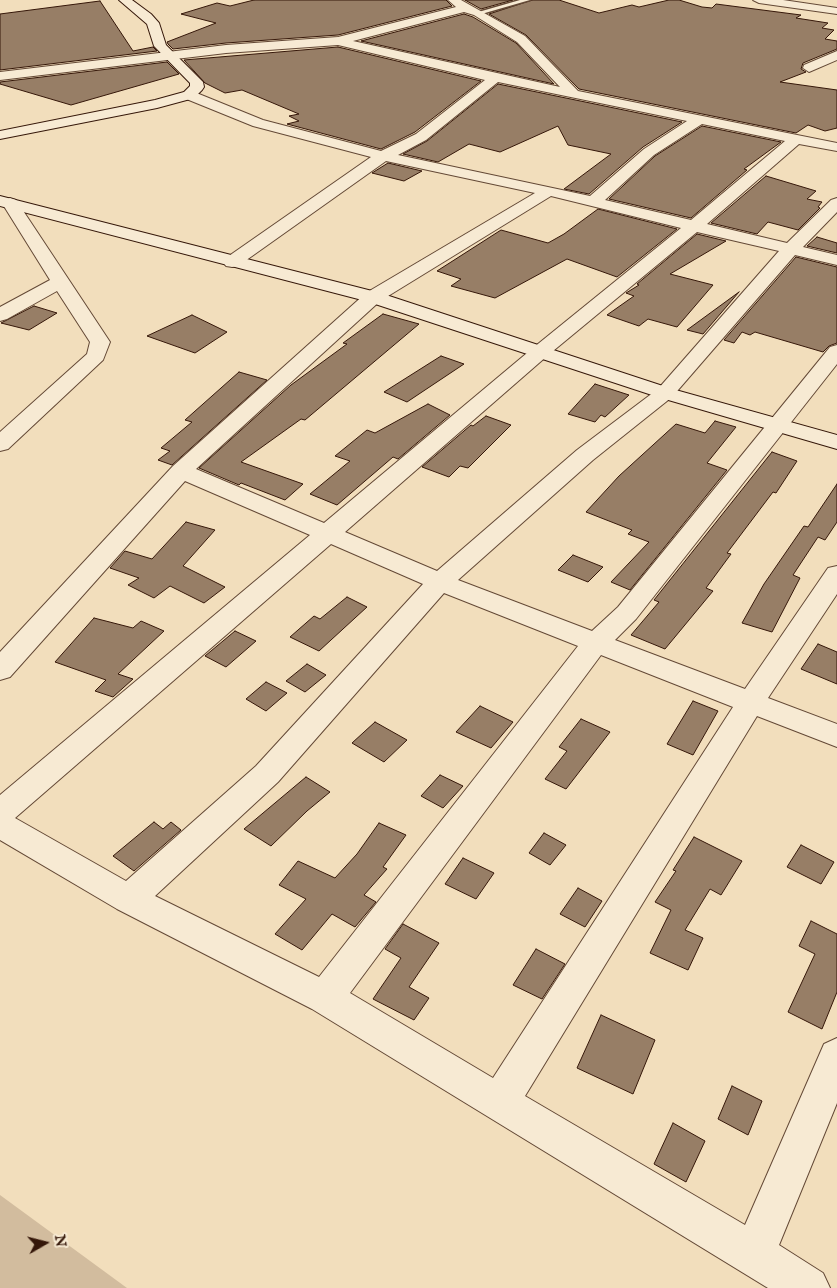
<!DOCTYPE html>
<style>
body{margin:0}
#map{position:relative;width:837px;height:1288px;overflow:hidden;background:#f2debc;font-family:"IM FELL English",serif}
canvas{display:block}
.north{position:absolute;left:20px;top:1218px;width:50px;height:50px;-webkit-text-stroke:4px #f7ead3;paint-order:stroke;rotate:82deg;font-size:14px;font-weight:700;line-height:20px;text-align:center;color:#351709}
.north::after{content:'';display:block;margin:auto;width:18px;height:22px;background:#351709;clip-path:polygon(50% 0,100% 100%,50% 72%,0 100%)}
</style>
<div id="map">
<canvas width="837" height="1288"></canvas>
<div class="north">N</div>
</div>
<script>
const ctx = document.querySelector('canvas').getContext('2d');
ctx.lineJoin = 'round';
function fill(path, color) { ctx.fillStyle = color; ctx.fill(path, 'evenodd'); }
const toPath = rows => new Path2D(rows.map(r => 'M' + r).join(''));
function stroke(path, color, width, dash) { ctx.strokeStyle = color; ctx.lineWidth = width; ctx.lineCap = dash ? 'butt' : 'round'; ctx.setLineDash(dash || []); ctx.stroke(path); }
fill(toPath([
 [0,1195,127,1288,0,1288]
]), '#d2bc9e');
const building = toPath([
 [254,0,446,0,452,6,338,35,226,43,173,49,168,44,167,42,216,23,181,14,217,3,230,6,254,0],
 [465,0,513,0,481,9,465,0],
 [532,0,559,0,599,13,632,5,639,7,669,0,679,0,702,7,712,8,716,4,801,15,796,18,828,23,822,28,834,30,825,39,837,41,837,49,803,63,801,69,806,72,780,82,837,90,837,128,825,131,808,125,796,133,579,89,526,35,489,14,532,0],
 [100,1,133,51,153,47,157,51,0,70,0,14,100,1],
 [464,14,473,17,516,43,554,84,361,41,464,14],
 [338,47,481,81,415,132,381,149,287,124,299,121,289,116,299,114,242,90,225,93,205,83,184,60,338,47],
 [167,62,179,74,71,105,0,84,0,82,167,62],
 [498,84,682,122,643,147,589,194,564,189,611,154,568,145,558,126,500,152,469,144,438,162,403,154,427,141,498,84],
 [702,126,781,142,744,169,747,170,691,218,609,199,655,156,702,126],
 [388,163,422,171,404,181,372,173,388,163],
 [766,176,816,191,807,199,822,202,818,207,820,208,798,230,768,222,757,234,711,223,766,176],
 [598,209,677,229,617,277,567,259,495,298,451,286,461,279,437,271,501,230,548,243,564,234,598,209],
 [697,234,726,241,670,274,713,285,677,327,648,319,639,326,607,315,634,296,626,293,639,285,637,284,697,234],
 [817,237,837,243,837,253,807,246,817,237],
 [796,257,837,267,837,343,829,346,823,352,755,332,750,335,742,332,734,343,724,340,796,257],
 [739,292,703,334,687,330,739,292],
 [34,306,57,313,29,330,1,323,34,306],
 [383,314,419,324,305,420,301,419,241,462,303,484,285,500,241,483,239,485,199,468,291,385,347,344,343,343,383,314],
 [192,315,227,332,195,353,147,336,192,315],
 [441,356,464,364,407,402,384,392,441,356],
 [239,372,267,380,172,465,158,460,170,451,161,448,192,422,185,420,239,372],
 [595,384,629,395,605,417,601,415,595,422,568,414,595,384],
 [428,404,450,415,398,459,393,457,337,505,310,494,350,461,335,456,367,430,375,433,428,404],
 [486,416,511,425,468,468,460,466,449,477,422,467,471,425,473,426,486,416],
 [715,421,736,427,707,463,727,470,630,590,611,582,649,542,628,534,632,530,586,512,619,476,676,424,705,433,715,421],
 [772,452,797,461,776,493,773,492,727,553,731,554,706,588,713,591,665,649,631,635,659,602,654,600,772,452],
 [837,484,837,522,825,540,818,537,793,575,800,578,772,632,742,623,764,584,804,526,808,527,837,484],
 [186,522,215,530,183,566,225,587,204,603,170,586,154,598,128,585,139,578,110,568,125,551,152,559,186,522],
 [573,555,603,567,588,582,558,570,573,555],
 [347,597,367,607,319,651,290,637,314,616,320,619,347,597],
 [94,618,133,628,141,621,164,631,118,674,133,679,113,697,95,691,106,680,55,662,94,618],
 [235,631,256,641,226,667,205,656,235,631],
 [818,644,837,652,837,684,801,669,818,644],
 [307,664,326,675,305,692,286,681,307,664],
 [266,682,287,693,266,711,246,699,266,682],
 [693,701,718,711,693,755,667,744,693,701],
 [480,706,513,722,491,748,456,732,480,706],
 [581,719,610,732,566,789,545,779,567,751,559,747,581,719],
 [375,722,407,740,384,762,352,743,375,722],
 [440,775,463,786,443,808,421,796,440,775],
 [306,777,330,792,307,811,271,846,244,829,306,777],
 [154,822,163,829,171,822,181,830,134,871,113,856,154,822],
 [379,823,406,835,383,867,387,869,364,895,376,902,355,927,332,914,302,950,275,934,306,899,279,885,298,861,335,878,357,854,379,823],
 [544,833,566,845,550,865,529,853,544,833],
 [694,837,742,861,721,895,710,889,685,930,703,938,688,970,650,953,671,910,655,902,676,871,673,870,694,837],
 [801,845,834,862,821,884,787,867,801,845],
 [463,858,494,873,476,899,445,884,463,858],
 [578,888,602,901,585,927,560,914,578,888],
 [811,921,837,934,837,992,822,1029,788,1012,815,954,799,946,811,921],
 [403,924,439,943,409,987,429,998,414,1020,373,999,401,958,385,949,403,924],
 [536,949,565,964,542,999,513,985,536,949],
 [601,1015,655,1040,633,1094,577,1068,601,1015],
 [732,1086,762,1101,748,1135,718,1119,732,1086],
 [673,1123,705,1141,686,1182,654,1164,673,1123]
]);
fill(building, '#977e66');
stroke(building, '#351709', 1);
const lane = toPath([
 [520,0,530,0,478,15,475,13,520,0]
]);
const street = toPath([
 [448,0,461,0,525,36,578,91,837,143,837,151,799,144,707,224,787,243,831,200,837,198,837,212,803,247,837,255,837,265,795,255,672,397,593,460,458,580,592,631,618,607,830,347,837,345,837,364,636,619,615,640,745,689,828,568,837,566,837,594,768,698,837,724,837,747,757,716,525,1096,745,1225,824,1044,837,1038,837,1103,779,1245,823,1273,830,1288,768,1288,312,1009,117,909,0,840,0,795,310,535,185,481,10,677,0,680,0,652,173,466,366,293,535,193,386,161,238,266,232,267,226,266,223,262,226,258,371,157,253,126,184,98,182,95,184,92,194,92,263,120,381,151,416,134,485,80,338,45,226,53,0,80,0,72,226,45,338,37,456,7,448,0],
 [464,12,474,15,517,42,560,87,353,41,464,12],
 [498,82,687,121,644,149,590,196,398,155,426,140,498,82],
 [702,124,785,141,691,220,605,200,654,155,702,124],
 [551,196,681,228,533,348,324,523,196,469,380,301,551,196],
 [697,232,779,251,658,389,577,450,437,571,345,532,547,356,697,232],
 [331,544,423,584,256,766,126,881,15,818,331,544],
 [444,593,578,646,319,977,155,896,278,782,444,593],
 [601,655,733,707,493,1078,350,993,601,655],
 [753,0,783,0,837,8,837,14,759,3,753,0],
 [837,51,837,60,809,72,803,68,804,65,837,51],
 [10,198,16,200,110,342,103,360,8,449,0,451,0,432,87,354,90,342,57,291,7,319,0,321,0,307,50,280,2,203,4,200,10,198]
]);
const secondary = toPath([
 [119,0,132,0,151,14,159,23,166,45,203,82,204,87,202,90,194,98,157,108,0,139,0,131,155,100,184,92,190,86,190,83,154,46,147,24,119,0],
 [0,196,380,293,672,389,837,435,837,449,658,397,366,301,0,206,0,196]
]);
stroke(lane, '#644936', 3);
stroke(street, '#644936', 2);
stroke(secondary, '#351709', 2);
fill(lane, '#f7ead3');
fill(street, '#f7ead3');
fill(secondary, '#f7ead3');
</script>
